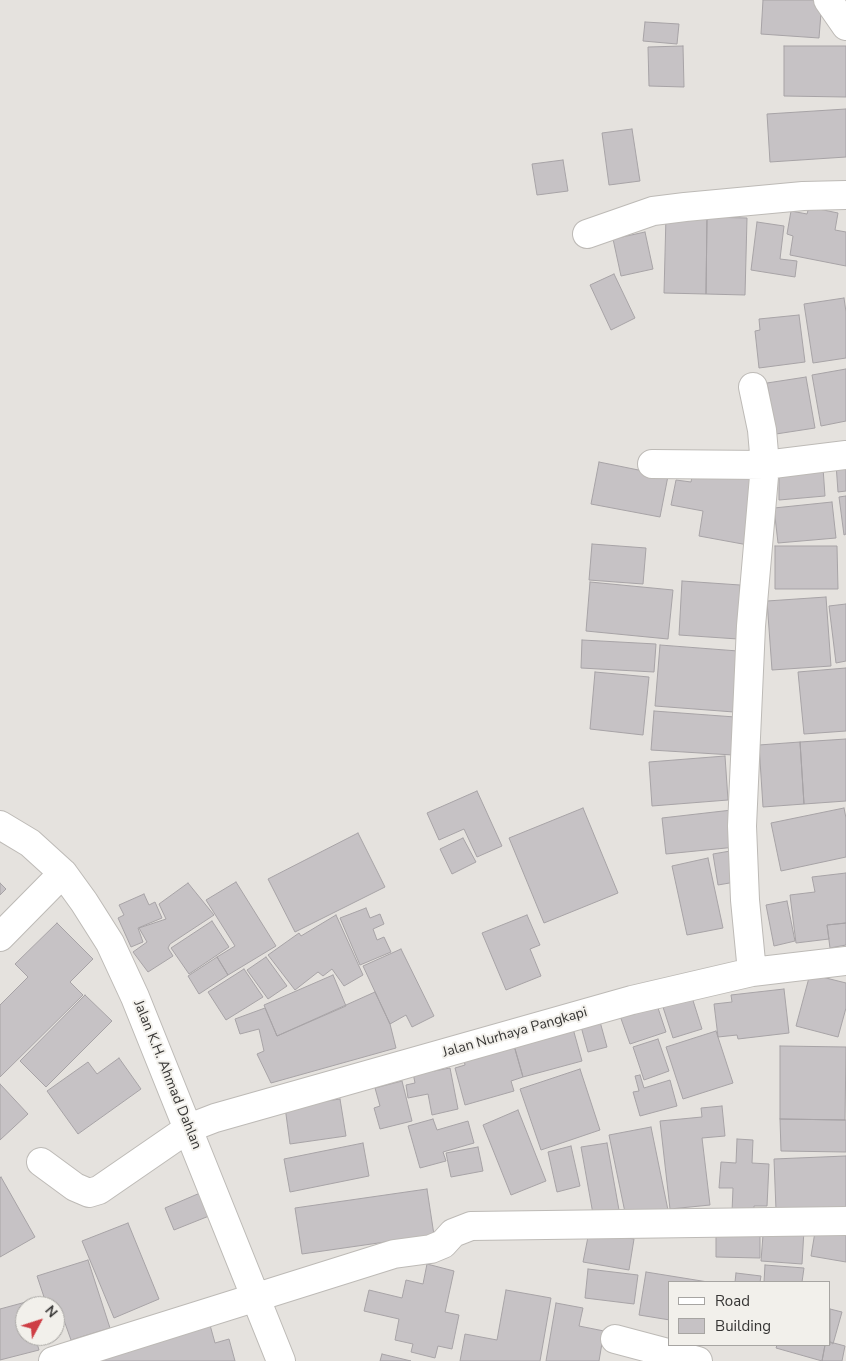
<!DOCTYPE html>
<style>
body{margin:0}
#map{position:relative;width:846px;height:1361px;overflow:hidden;background:#e5e2de;font-family:"Nunito Sans",sans-serif}
canvas{display:block}
.legend{position:absolute;left:668px;top:1281px;width:162px;height:65px;box-sizing:border-box;background:#f2f0eb;border:1px solid #a7a5a2;margin:0;padding:6px 9px;list-style:none;font-size:15px;color:#363534}
.legend li{display:flex;align-items:center;gap:10px;height:25px}
.legend b{width:25px;border:1px solid #a7a5a2}
.north{position:absolute;left:15px;top:1296px;width:50px;height:50px;box-sizing:border-box;background:#f2f0eb;border:1px solid #a7a5a2;border-radius:50%;rotate:50deg;font-size:14px;font-weight:700;line-height:20px;text-align:center;color:#363534}
.north::after{content:'';display:block;margin:auto;width:18px;height:22px;background:#ce3e45;clip-path:polygon(50% 0,100% 100%,50% 72%,0 100%)}
</style>
<div id="map">
<canvas width="846" height="1361"></canvas>
<ul class="legend">
<li><b style="height:6px;background:#fff"></b>Road</li>
<li><b style="height:14px;background:#c6c2c5"></b>Building</li>
</ul>
<div class="north">N</div>
</div>
<script>
const ctx = document.querySelector('canvas').getContext('2d');
ctx.lineJoin = 'round';
function fill(path, color) { ctx.fillStyle = color; ctx.fill(path, 'evenodd'); }
const toPath = rows => new Path2D(rows.map(r => 'M' + r).join(''));
function stroke(path, color, width, dash) { ctx.strokeStyle = color; ctx.lineWidth = width; ctx.lineCap = dash ? 'butt' : 'round'; ctx.setLineDash(dash || []); ctx.stroke(path); }
function drawText(font, color, halo, rows, align = 'center') {
  ctx.font = font + ' "Nunito Sans",sans-serif'; ctx.lineWidth = 4; ctx.setLineDash([]); ctx.textBaseline = 'middle'; ctx.strokeStyle = halo; ctx.fillStyle = color; for (const [text, x, y, turn = 0] of rows) {
    ctx.save(); ctx.translate(x, y); ctx.rotate((+turn || 0) * Math.PI / 180); ctx.textAlign = isNaN(turn) ? turn : align; if (halo) ctx.strokeText(text, 0, 0); ctx.fillText(text, 0, 0); ctx.restore();
  }
}
const building = toPath([
 [763,0,822,0,819,38,761,34,763,0],
 [645,22,679,24,677,44,643,41,645,22],
 [683,46,684,87,649,86,648,47,683,46],
 [784,46,846,46,846,97,784,96,784,46],
 [846,109,846,157,770,162,767,114,846,109],
 [632,129,640,181,609,185,602,133,632,129],
 [563,160,568,191,537,195,532,164,563,160],
 [809,207,838,213,835,230,846,232,846,266,790,255,793,236,787,234,791,211,807,214,809,207],
 [666,216,707,217,706,294,664,293,666,216],
 [707,217,747,218,745,295,706,294,707,217],
 [757,222,784,226,780,259,797,261,795,277,751,270,757,222],
 [645,232,653,269,621,276,613,239,645,232],
 [614,274,635,318,611,330,590,285,614,274],
 [844,298,846,312,846,358,813,363,804,304,844,298],
 [799,315,805,362,759,368,755,331,760,330,759,319,799,315],
 [846,369,846,421,821,426,812,375,846,369],
 [806,377,815,428,776,434,767,383,806,377],
 [599,462,668,476,660,517,591,504,599,462],
 [846,463,846,491,838,492,836,464,846,463],
 [694,467,759,479,748,545,699,536,703,511,671,505,676,480,691,482,694,467],
 [823,468,825,496,779,500,779,472,823,468],
 [846,496,846,534,844,535,839,497,846,496],
 [832,502,836,538,778,543,774,508,832,502],
 [592,544,646,548,643,584,589,580,592,544],
 [775,546,837,546,838,589,775,589,775,546],
 [682,581,740,585,738,639,679,635,682,581],
 [590,582,673,590,668,639,586,631,590,582],
 [826,597,831,666,772,670,767,601,826,597],
 [846,604,846,661,836,663,829,606,846,604],
 [582,640,656,644,654,672,581,668,582,640],
 [660,645,738,651,734,712,655,706,660,645],
 [846,668,846,731,804,734,798,672,846,668],
 [595,672,649,677,643,735,590,729,595,672],
 [654,711,735,717,733,755,651,750,654,711],
 [846,739,846,801,804,804,800,742,846,739],
 [800,742,804,804,763,807,759,745,800,742],
 [725,756,728,800,652,806,649,762,725,756],
 [477,791,502,846,477,857,464,829,439,840,427,813,477,791],
 [583,808,618,893,544,923,509,838,583,808],
 [844,808,846,818,846,857,781,871,771,823,844,808],
 [732,810,736,847,666,854,662,818,732,810],
 [358,833,385,887,295,932,268,879,358,833],
 [463,838,476,862,452,874,440,849,463,838],
 [736,850,741,881,718,885,713,854,736,850],
 [708,858,723,928,687,935,672,866,708,858],
 [846,873,846,923,827,925,829,939,796,943,790,895,815,892,812,877,846,873],
 [236,882,276,946,228,975,217,957,235,946,206,900,236,882],
 [0,883,6,889,0,895,0,883],
 [188,883,214,915,170,944,168,948,173,956,148,972,133,952,147,942,139,928,166,919,159,904,188,883],
 [144,894,149,905,155,902,162,918,138,928,143,942,131,947,118,918,124,915,119,905,144,894],
 [787,901,795,941,774,946,766,905,787,901],
 [366,908,370,918,380,914,384,924,373,929,377,940,384,937,391,952,360,965,340,918,366,908],
 [336,915,363,975,344,986,332,969,323,976,318,972,295,990,268,955,299,933,301,936,336,915],
 [527,915,540,945,530,949,541,976,506,990,482,933,527,915],
 [212,921,229,947,189,974,171,948,212,921],
 [57,923,93,959,70,982,83,995,0,1077,0,1005,28,977,15,964,57,923],
 [846,923,846,945,830,948,827,925,846,923],
 [401,949,434,1016,412,1027,406,1015,390,1024,363,966,401,949],
 [217,957,228,975,199,994,188,976,217,957],
 [266,957,287,986,268,999,247,970,266,957],
 [244,969,263,997,226,1020,208,992,244,969],
 [810,974,846,983,846,1008,838,1037,796,1026,810,974],
 [333,975,346,1006,277,1036,264,1005,333,975],
 [784,989,789,1033,738,1039,737,1035,718,1037,714,1004,732,1002,731,995,784,989],
 [690,991,702,1029,673,1038,661,1001,690,991],
 [375,992,390,1024,396,1048,271,1083,257,1054,264,1051,259,1029,240,1034,235,1019,265,1008,277,1036,375,992],
 [85,995,112,1021,46,1087,20,1061,85,995],
 [656,1002,666,1032,630,1044,619,1013,656,1002],
 [599,1018,607,1047,588,1052,580,1023,599,1018],
 [572,1025,582,1061,523,1077,513,1042,572,1025],
 [716,1031,733,1083,683,1099,666,1047,716,1031],
 [658,1039,669,1071,644,1080,633,1047,658,1039],
 [513,1042,523,1077,511,1081,514,1091,465,1105,455,1068,465,1065,464,1060,513,1042],
 [780,1046,846,1047,845,1120,780,1119,780,1046],
 [119,1058,141,1089,78,1134,47,1091,88,1062,97,1074,119,1058],
 [432,1063,434,1071,450,1068,458,1109,432,1115,428,1094,408,1098,406,1085,415,1083,412,1068,432,1063],
 [580,1069,600,1130,541,1150,520,1089,580,1069],
 [640,1075,644,1088,670,1080,677,1106,640,1116,633,1092,639,1091,635,1076,640,1075],
 [402,1081,412,1121,380,1129,374,1108,380,1106,375,1088,402,1081],
 [0,1084,28,1114,0,1140,0,1084],
 [340,1099,346,1136,290,1144,285,1107,340,1099],
 [722,1106,725,1136,702,1138,710,1205,670,1209,660,1121,702,1117,701,1108,722,1106],
 [518,1110,546,1181,511,1195,483,1125,518,1110],
 [433,1119,437,1130,468,1121,474,1143,443,1152,446,1161,420,1168,408,1126,433,1119],
 [780,1119,846,1120,846,1152,781,1151,780,1119],
 [651,1127,669,1215,627,1222,609,1135,651,1127],
 [737,1139,753,1140,752,1163,769,1164,767,1206,754,1206,754,1214,732,1212,733,1188,719,1188,721,1162,736,1163,737,1139],
 [363,1143,369,1176,290,1192,284,1159,363,1143],
 [607,1143,619,1210,593,1214,581,1147,607,1143],
 [571,1146,580,1186,557,1192,548,1152,571,1146],
 [478,1147,483,1171,451,1177,446,1153,478,1147],
 [846,1156,846,1207,776,1210,774,1159,846,1156],
 [1,1177,35,1237,0,1257,0,1178,1,1177],
 [427,1189,434,1235,302,1254,295,1208,427,1189],
 [200,1193,209,1216,174,1230,165,1208,200,1193],
 [128,1223,159,1299,114,1318,82,1241,128,1223],
 [816,1226,846,1231,846,1262,811,1256,816,1226],
 [804,1230,802,1264,761,1261,763,1235,804,1230],
 [716,1231,760,1232,760,1258,716,1257,716,1231],
 [589,1232,634,1239,629,1270,583,1262,589,1232],
 [88,1260,110,1328,71,1340,60,1309,55,1311,55,1306,47,1306,37,1276,88,1260],
 [427,1264,454,1271,445,1312,459,1315,452,1349,438,1346,435,1358,411,1352,413,1344,395,1340,399,1319,364,1311,369,1290,402,1298,406,1280,423,1284,427,1264],
 [765,1265,804,1268,802,1282,764,1282,765,1265],
 [588,1269,638,1275,634,1304,585,1298,588,1269],
 [646,1272,708,1282,670,1282,670,1320,639,1315,646,1272],
 [736,1273,761,1276,760,1282,735,1282,736,1273],
 [506,1290,551,1298,540,1361,460,1361,465,1334,497,1340,506,1290],
 [26,1302,25,1336,35,1336,39,1350,0,1360,0,1309,26,1302],
 [556,1303,583,1308,579,1326,604,1331,599,1361,546,1361,556,1303],
 [830,1309,842,1312,833,1344,830,1342,830,1309],
 [210,1325,215,1343,229,1339,235,1361,97,1361,210,1325],
 [830,1342,845,1346,842,1361,822,1361,825,1345,830,1345,830,1342],
 [777,1345,825,1345,822,1361,776,1348,777,1345],
 [382,1354,411,1361,380,1361,382,1354]
]);
fill(building, '#c6c2c5');
stroke(building, '#a7a3a6', 1);
const minor = toPath([
 [828,0,846,26],
 [587,234,653,211,685,207,803,196,846,195],
 [652,464,765,465,846,455],
 [0,825,30,843,63,873,84,902,110,943,135,997,281,1361],
 [0,937,63,873],
 [752,972,745,900,742,826,751,626,765,465,762,430,753,387],
 [41,1162,75,1187,89,1193,99,1190,189,1128,215,1118,632,1000,752,972,846,961],
 [615,1339,698,1361],
 [53,1361,394,1254,431,1249,443,1244,453,1233,471,1226,846,1221]
]);
stroke(minor, '#bdbab6', 30);
stroke(minor, '#fff', 28);
drawText('14px', '#363534', '#f2f0eb', [
 ["Jalan Nurhaya Pangkapi",515,1033,-16],
 ["Jalan K.H. Ahmad Dahlan",167,1075,68]
]);
</script>
